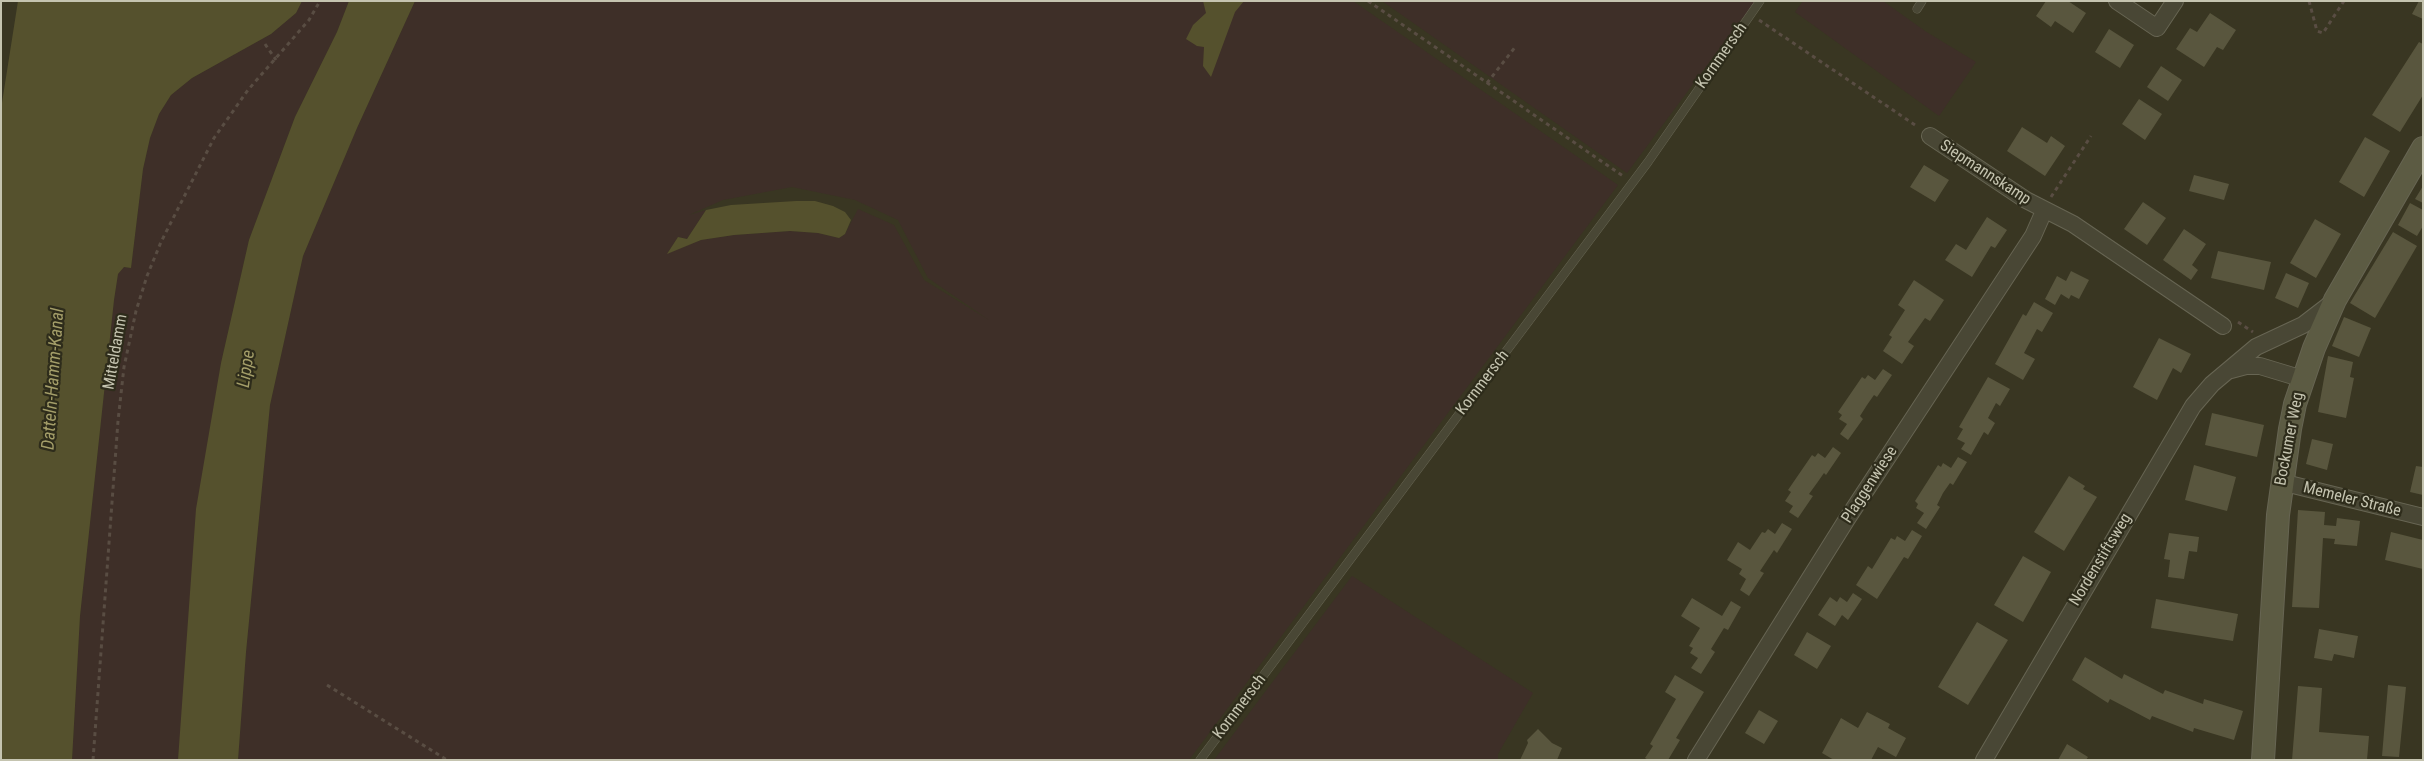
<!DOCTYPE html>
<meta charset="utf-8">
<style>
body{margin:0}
#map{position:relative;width:2424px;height:761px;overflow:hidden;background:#393622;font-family:"Roboto Condensed",sans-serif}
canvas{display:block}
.frame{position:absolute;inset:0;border:2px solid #c5c4b0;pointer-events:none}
</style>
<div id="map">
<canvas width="2424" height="761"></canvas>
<div class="frame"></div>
</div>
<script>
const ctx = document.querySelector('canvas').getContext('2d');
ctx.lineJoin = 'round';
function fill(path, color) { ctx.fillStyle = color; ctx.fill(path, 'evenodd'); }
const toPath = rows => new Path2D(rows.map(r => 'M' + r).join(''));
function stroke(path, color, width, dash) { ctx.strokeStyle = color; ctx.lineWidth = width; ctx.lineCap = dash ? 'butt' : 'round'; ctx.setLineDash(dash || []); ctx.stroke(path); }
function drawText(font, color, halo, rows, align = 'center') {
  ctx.font = font + ' "Roboto Condensed",sans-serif'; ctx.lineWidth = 4.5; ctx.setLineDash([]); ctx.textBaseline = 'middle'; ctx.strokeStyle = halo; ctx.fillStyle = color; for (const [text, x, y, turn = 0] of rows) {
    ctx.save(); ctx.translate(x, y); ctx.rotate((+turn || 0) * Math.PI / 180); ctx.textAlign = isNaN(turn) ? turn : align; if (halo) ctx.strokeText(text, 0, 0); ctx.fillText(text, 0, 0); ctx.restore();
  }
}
fill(toPath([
 [302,1,349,1,337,32,295,117,249,240,221,363,178,760,72,760,80,616,114,300,118,274,124,267,131,268,143,169,150,138,159,114,171,95,192,78,271,34,296,13],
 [415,1,1353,1,1618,185,1189,760,238,760,246,652,270,405,303,256,357,128],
 [792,187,855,200,898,220,928,278,989,320,924,280,894,225,858,209,845,234,839,238,818,233,790,231,734,235,701,240,668,253,678,237,687,239,706,210,689,215,723,200],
 [1382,1,1758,1,1740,21,1627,173],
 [1803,1,1883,1,1925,31,1976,62,1939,116,1795,12],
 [1352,576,1533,693,1498,754,1498,760,1214,760]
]), '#3e2f28');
fill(toPath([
 [18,1,302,1,296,13,271,34,192,78,171,95,159,114,150,138,143,169,131,268,124,267,118,274,114,300,80,616,72,760,1,760,1,109],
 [349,1,415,1,357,128,303,256,270,405,246,652,238,760,178,760,196,509,221,363,249,240,295,117,337,32],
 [1203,1,1244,1,1235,12,1211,77,1203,66,1204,47,1197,46,1186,39,1193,25,1206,13],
 [796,201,815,201,833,206,845,212,851,220,845,234,839,238,818,233,790,231,734,235,701,240,667,254,678,237,687,239,706,210,731,205]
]), '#55512d');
fill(toPath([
 [2046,1,2068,1,2086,13,2073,33,2055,21,2051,27,2036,16],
 [2419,1,2423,1,2423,19,2412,14],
 [2210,13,2236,30,2223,50,2217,47,2204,67,2176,49,2190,28,2197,32],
 [2109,29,2134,45,2120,68,2095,52],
 [2419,42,2423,44,2423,95,2400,132,2372,115],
 [2161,66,2182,80,2168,101,2147,87],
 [2139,99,2162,114,2145,140,2122,124],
 [2022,127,2047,143,2051,136,2065,146,2045,176,2007,151],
 [2365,137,2390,151,2364,197,2339,182],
 [1924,165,1949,180,1935,202,1910,187],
 [2194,175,2229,184,2224,200,2189,191],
 [2423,186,2423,203,2415,199],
 [2143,202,2166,218,2147,245,2124,229],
 [2410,203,2423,210,2423,226,2417,236,2398,225],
 [1987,217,2007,230,1995,248,1991,246,1972,277,1945,260,1956,244,1966,250],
 [2315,219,2341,234,2316,278,2290,263],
 [2184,229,2206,244,2192,265,2198,270,2191,280,2163,260],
 [2393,232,2417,246,2375,318,2350,303],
 [2218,251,2271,262,2264,290,2211,278],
 [2071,271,2089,280,2079,299,2071,295,2069,299,2061,294,2055,305,2045,299,2057,276,2066,281],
 [2286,273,2309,283,2298,308,2275,298],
 [1914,280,1944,300,1930,321,1925,318,1908,342,1914,346,1902,364,1883,351,1892,337,1889,335,1905,310,1898,305],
 [2034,302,2053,313,2042,332,2037,329,2024,353,2035,359,2023,380,1995,364,2023,314,2026,316],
 [2344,317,2371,328,2359,357,2332,346],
 [2159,338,2191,354,2181,373,2173,368,2157,400,2133,387],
 [2328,356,2353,362,2350,377,2354,378,2346,418,2318,412],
 [1883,369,1892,375,1877,397,1874,395,1867,405,1860,416,1863,419,1848,440,1840,434,1847,424,1839,419,1842,415,1838,412,1862,377,1865,379,1868,375,1875,380],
 [1988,377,2010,389,2000,406,1996,403,1988,418,1995,423,1988,435,1984,432,1971,455,1961,449,1965,443,1957,439,1963,429,1959,427],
 [2212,413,2264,425,2257,457,2205,445],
 [2312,439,2333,444,2327,470,2306,464],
 [1833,447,1841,453,1826,475,1824,473,1817,483,1809,494,1813,496,1798,518,1789,512,1793,506,1785,501,1791,492,1788,490,1812,455,1815,457,1818,453,1825,458],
 [1958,457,1967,462,1953,485,1950,483,1943,493,1937,505,1940,507,1926,529,1917,523,1924,513,1916,508,1918,504,1915,501,1938,465,1941,467,1943,463,1951,468],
 [2194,465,2236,477,2227,511,2185,500],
 [2416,466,2423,467,2423,495,2410,492],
 [2069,476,2085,486,2083,489,2097,497,2064,551,2034,532],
 [2298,510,2325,512,2324,525,2336,526,2337,518,2360,521,2357,546,2334,544,2335,539,2323,538,2319,608,2292,607],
 [1782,523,1792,529,1777,553,1774,550,1760,571,1764,573,1749,596,1740,590,1746,579,1739,574,1742,569,1727,560,1738,542,1750,550,1762,532,1765,533,1768,529,1775,534],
 [1912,530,1922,536,1908,559,1904,557,1877,599,1856,585,1868,566,1872,569,1891,538,1895,540,1897,536,1905,541],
 [2391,532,2423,540,2423,569,2385,560],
 [2169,533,2199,537,2197,552,2189,551,2184,579,2168,577,2170,560,2164,559],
 [2023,556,2051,572,2023,622,1994,605],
 [1853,593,1862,599,1848,620,1842,615,1835,626,1818,615,1830,597,1837,602,1840,597,1847,602],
 [1692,598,1722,616,1731,601,1741,607,1728,630,1724,628,1711,649,1715,652,1701,674,1691,668,1698,658,1690,653,1693,648,1689,646,1700,628,1681,616],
 [2156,599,2238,614,2233,641,2151,628],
 [1977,622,2008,640,1968,705,1938,687],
 [2319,629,2358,636,2354,658,2334,654,2332,661,2314,658],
 [1807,632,1831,646,1817,669,1794,655],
 [2085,657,2122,679,2124,674,2163,694,2165,690,2203,704,2204,699,2243,711,2234,740,2194,728,2193,732,2152,716,2150,720,2110,699,2108,703,2072,680],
 [1675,675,1704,692,1676,738,1680,740,1668,760,1648,760,1645,758,1653,746,1650,744,1676,699,1665,692],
 [2388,685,2406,687,2399,757,2382,756],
 [2298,686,2322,688,2319,732,2369,736,2367,760,2292,760],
 [1759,710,1778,721,1764,744,1745,733],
 [1867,712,1890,724,1888,728,1906,738,1896,757,1878,747,1871,760,1834,760,1822,753,1841,718,1858,728],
 [1538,729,1552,743,1562,748,1557,760,1520,760,1528,743,1527,740],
 [2067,744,2088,757,2086,760,2058,760]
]), '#59563e');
const service = toPath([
 [1917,9,1922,1],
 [1200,760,1576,258,1648,162,1760,1]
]);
const minor = toPath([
 [2117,1,2157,28,2175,1],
 [1930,136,2026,200,2073,224,2223,326],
 [2231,370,2246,366,2260,366,2303,379],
 [2281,482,2423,517],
 [1696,760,1847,519,2033,236,2044,211],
 [1984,760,2193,406,2212,384,2256,347,2303,325,2333,302]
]);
const secondary = toPath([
 [2263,760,2278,515,2290,429,2295,404,2314,348,2335,300,2423,148]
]);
stroke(service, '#676553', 9);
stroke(minor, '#676553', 18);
stroke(secondary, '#676553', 24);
stroke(toPath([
 [1368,1,1623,176],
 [2309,1,2317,31,2323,33,2344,1],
 [1759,20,1918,127],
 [265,44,276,60],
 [1487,83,1516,46],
 [2051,197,2091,136],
 [2238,322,2253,332],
 [327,685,447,760],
 [93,760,118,421,124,367,136,311,147,276,161,242,214,138,248,90,309,20,320,1]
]), '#594d43', 3, [4, 4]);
stroke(service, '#494735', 8);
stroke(minor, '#494735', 16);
stroke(secondary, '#5c5b43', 22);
drawText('16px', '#c5c4b0', '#2e2c1b', [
 ["Kornmersch",1722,56,-55],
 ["Siepmannskamp",1985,173,33],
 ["Mitteldamm",116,352,-80],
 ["Kornmersch",1483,383,-53],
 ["Bockumer Weg",2290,439,-79],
 ["Plaggenwiese",1870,485,-57],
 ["Memeler Straße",2352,500,14],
 ["Nordenstiftsweg",2101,560,-59],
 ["Kornmersch",1240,707,-53]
]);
drawText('italic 18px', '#a49e69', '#2e2c1b', [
 ["Lippe",247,369,-82],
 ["Datteln-Hamm-Kanal",54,379,-86]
]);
</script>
